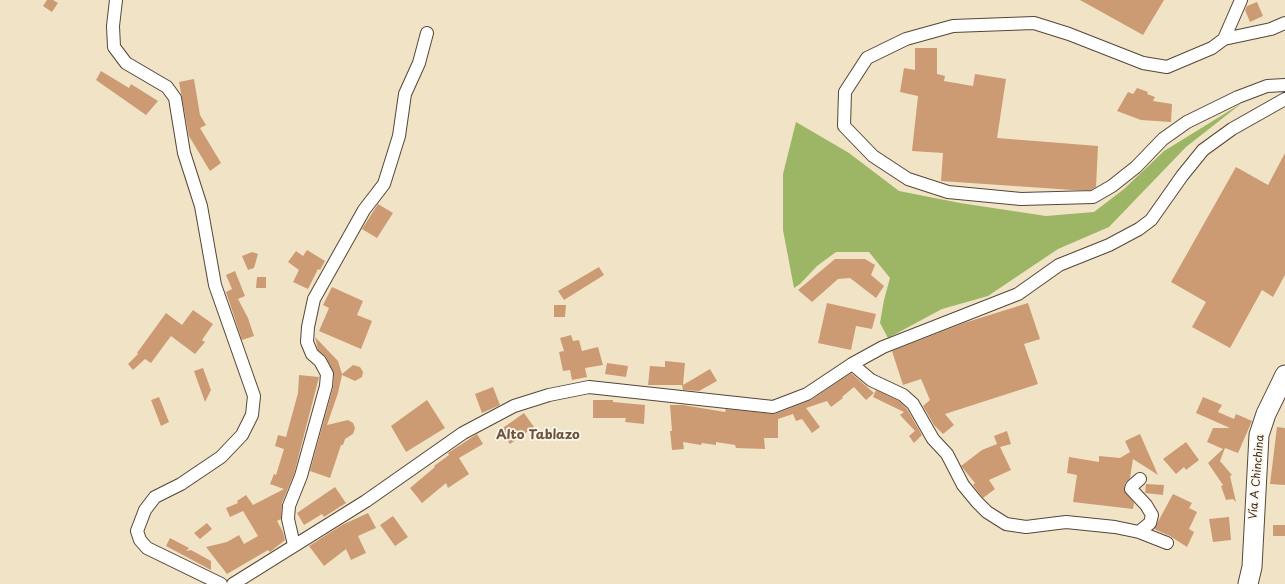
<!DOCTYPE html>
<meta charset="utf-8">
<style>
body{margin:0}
canvas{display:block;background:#f1e3c5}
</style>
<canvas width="1285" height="584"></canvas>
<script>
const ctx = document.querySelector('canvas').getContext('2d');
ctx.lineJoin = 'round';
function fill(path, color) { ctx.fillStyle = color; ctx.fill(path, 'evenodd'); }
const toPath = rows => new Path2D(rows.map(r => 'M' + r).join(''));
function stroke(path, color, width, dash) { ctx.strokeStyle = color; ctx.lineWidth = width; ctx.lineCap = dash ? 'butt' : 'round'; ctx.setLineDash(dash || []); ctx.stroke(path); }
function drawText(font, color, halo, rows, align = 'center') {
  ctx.font = font + ' "Playpen Sans",sans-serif'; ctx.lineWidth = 3.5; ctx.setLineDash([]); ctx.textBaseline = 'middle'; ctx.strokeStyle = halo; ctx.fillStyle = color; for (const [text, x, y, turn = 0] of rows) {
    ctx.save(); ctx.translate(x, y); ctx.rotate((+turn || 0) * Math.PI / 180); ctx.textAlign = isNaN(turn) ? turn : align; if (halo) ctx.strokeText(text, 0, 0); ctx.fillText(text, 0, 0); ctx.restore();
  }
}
fill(toPath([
 [1242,103,1186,147,1109,227,1058,249,988,296,942,309,888,338,880,323,884,300,890,278,869,252,836,252,817,266,800,284,794,288,783,230,783,174,796,122,849,153,899,191,960,203,1046,216,1094,212,1124,189,1164,151]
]), '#9db666');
fill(toPath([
 [47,0,53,0,58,3,52,12,43,6],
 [1080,0,1164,0,1143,35],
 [1257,2,1263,16,1250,22,1245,10,1247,6],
 [915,48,937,48,937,74,945,76,944,81,973,86,975,74,1006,79,997,138,1098,146,1096,187,1091,190,1073,190,941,181,943,153,912,151,918,96,900,92,904,68,915,70],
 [101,71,129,88,131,84,158,101,146,115,96,80],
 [194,79,200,115,206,125,200,128,221,163,210,171,189,136,179,82],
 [1137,88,1148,92,1147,94,1155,97,1153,101,1172,104,1171,122,1141,120,1117,111,1128,92,1133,94],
 [1285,153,1285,275,1273,297,1262,290,1230,348,1192,327,1206,302,1171,282,1236,167,1268,185],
 [378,204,393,213,377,238,362,229],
 [307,250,325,261,320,270,318,269,308,289,293,282,299,270,288,262,296,251,303,256],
 [252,252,258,254,254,268,248,270,242,256],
 [835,259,865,259,875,265,871,275,884,286,876,298,850,278,838,279,812,302,798,290],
 [599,267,604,275,564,300,558,291],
 [235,271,245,296,238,299,248,318,254,336,242,340,226,292,232,289,226,275],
 [257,277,266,277,266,288,256,288],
 [332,287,363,301,357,315,372,321,361,349,319,331,329,308,323,305],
 [827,303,876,314,872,329,856,326,851,350,818,343],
 [1028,303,1040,339,1024,344,1038,384,945,414,954,425,943,434,934,425,923,406,930,400,921,379,903,385,892,351,964,323],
 [554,305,566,305,565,317,554,317],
 [193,310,213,324,202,340,205,342,195,354,171,336,151,363,145,359,133,370,128,364,138,354,137,353,166,313,182,325],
 [571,335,573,341,579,340,582,351,598,347,603,365,585,368,587,377,572,380,570,370,563,371,559,352,564,351,560,338],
 [315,337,338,361,342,374,353,365,360,367,363,372,362,377,355,381,342,375,338,393,327,425,348,420,353,423,355,428,353,434,345,439,343,445,341,445,330,478,310,471,333,388,334,375,326,357,318,350],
 [665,361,685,363,683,385,710,369,717,381,699,391,683,390,682,385,648,385,650,366,665,367],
 [607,363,628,366,626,377,605,374],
 [203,368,211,390,205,402,194,371],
 [851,373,874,393,866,400,854,387,842,397,843,398,831,407,827,401,806,408,820,427,812,433,802,419,796,421,793,414,778,419,778,438,764,438,765,449,736,448,735,445,716,442,716,445,702,443,701,445,683,442,684,449,672,450,670,431,672,431,670,405,683,405,725,412,726,409,775,414,811,400],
 [299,375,319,377,294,474,282,503,281,519,277,521,283,532,285,540,270,552,268,550,227,574,206,547,227,542,239,535,244,544,258,536,243,511,230,517,226,508,238,503,237,501,246,495,253,505,284,489,270,484,274,474,276,475,284,449,275,446,278,435,286,437,298,393],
 [493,387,500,405,482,413,475,394],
 [876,390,899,401,907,409,922,435,914,443,909,436,915,431,900,415,904,412,873,397],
 [159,397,169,422,161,426,151,400],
 [1203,397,1222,405,1218,412,1234,419,1236,414,1252,421,1238,453,1225,448,1220,461,1232,475,1230,476,1236,502,1233,499,1226,500,1221,486,1223,485,1208,463,1223,449,1207,442,1213,428,1230,428,1196,413],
 [427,400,445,428,406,452,391,426],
 [593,400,613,400,613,402,645,405,644,424,625,422,626,418,593,418],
 [524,413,534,427,510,444,500,430],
 [1277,427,1285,428,1285,485,1270,484],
 [1007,431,1011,444,1000,447,1011,470,989,480,995,489,983,498,973,485,975,483,961,466,982,450,997,444,994,436],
 [477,434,483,444,459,458,469,474,448,488,446,483,422,503,410,488,435,467,434,466,449,455,448,453],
 [1140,434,1158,475,1133,459,1130,478,1125,483,1124,490,1134,503,1133,509,1073,502,1077,475,1067,473,1069,457,1099,462,1099,456,1120,458,1130,452,1125,441],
 [1186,442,1199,460,1186,470,1184,467,1176,474,1163,459],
 [1146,484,1164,485,1163,495,1145,493],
 [335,487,346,503,324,517,322,514,304,525,297,513],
 [1173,494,1192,503,1189,508,1197,512,1189,529,1194,532,1187,547,1170,536,1154,529],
 [368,513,376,528,358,536,366,553,351,560,346,549,324,566,309,546,342,525],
 [393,516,408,537,395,546,380,525],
 [1229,517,1231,540,1213,542,1209,519],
 [207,523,212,529,200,539,194,533],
 [1273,525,1285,525,1285,536,1273,536],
 [170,538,189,548,186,551,191,550,211,561,211,570,166,546]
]), '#cd9b73');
const street = toPath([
 [116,0,113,26,114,47,126,63,167,87,175,98,184,153,201,206,215,285,254,396,252,415,242,435,221,457,181,484,155,497,145,510,137,531,140,540,147,548,221,584],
 [1285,23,1271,29,1224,39,1212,48,1167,67,1143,63,1069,34,1034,23,953,26,906,39,867,58,845,92,844,126,873,156,908,179,948,192,1021,199,1093,197,1112,186,1136,167,1163,139,1187,122,1238,97,1267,86,1285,85],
 [1224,39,1241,0],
 [852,364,871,380,903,395,913,404,933,439,947,454,963,485,977,502,987,512,1006,524,1026,527,1066,522,1115,527,1139,532,1167,543],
 [1139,532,1150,523,1152,515,1146,505,1131,489,1132,486,1140,479],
 [294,545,288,519,289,506,301,476,326,386,327,374,320,361,312,354,307,342,308,327,314,299,364,210,384,184,399,136,405,94,419,63,427,33],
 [233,584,366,501,463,433,514,406,549,395,589,387,773,407,807,394,852,364,883,347,1018,294,1059,265,1109,245,1139,229,1151,220,1182,176,1203,150,1232,129,1285,99]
]);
const primary = toPath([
 [1248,584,1252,567,1259,435,1266,414,1285,375]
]);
stroke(street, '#564637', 14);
stroke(primary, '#564637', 21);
stroke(street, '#fff', 12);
stroke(primary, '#fff', 19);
drawText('11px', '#3b2a1e', '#fbf7ec', [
 ["Vía A Chinchina",1257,477,-85]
]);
drawText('bold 13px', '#6e523c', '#fbf7ec', [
 ["Alto Tablazo",538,435]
]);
</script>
